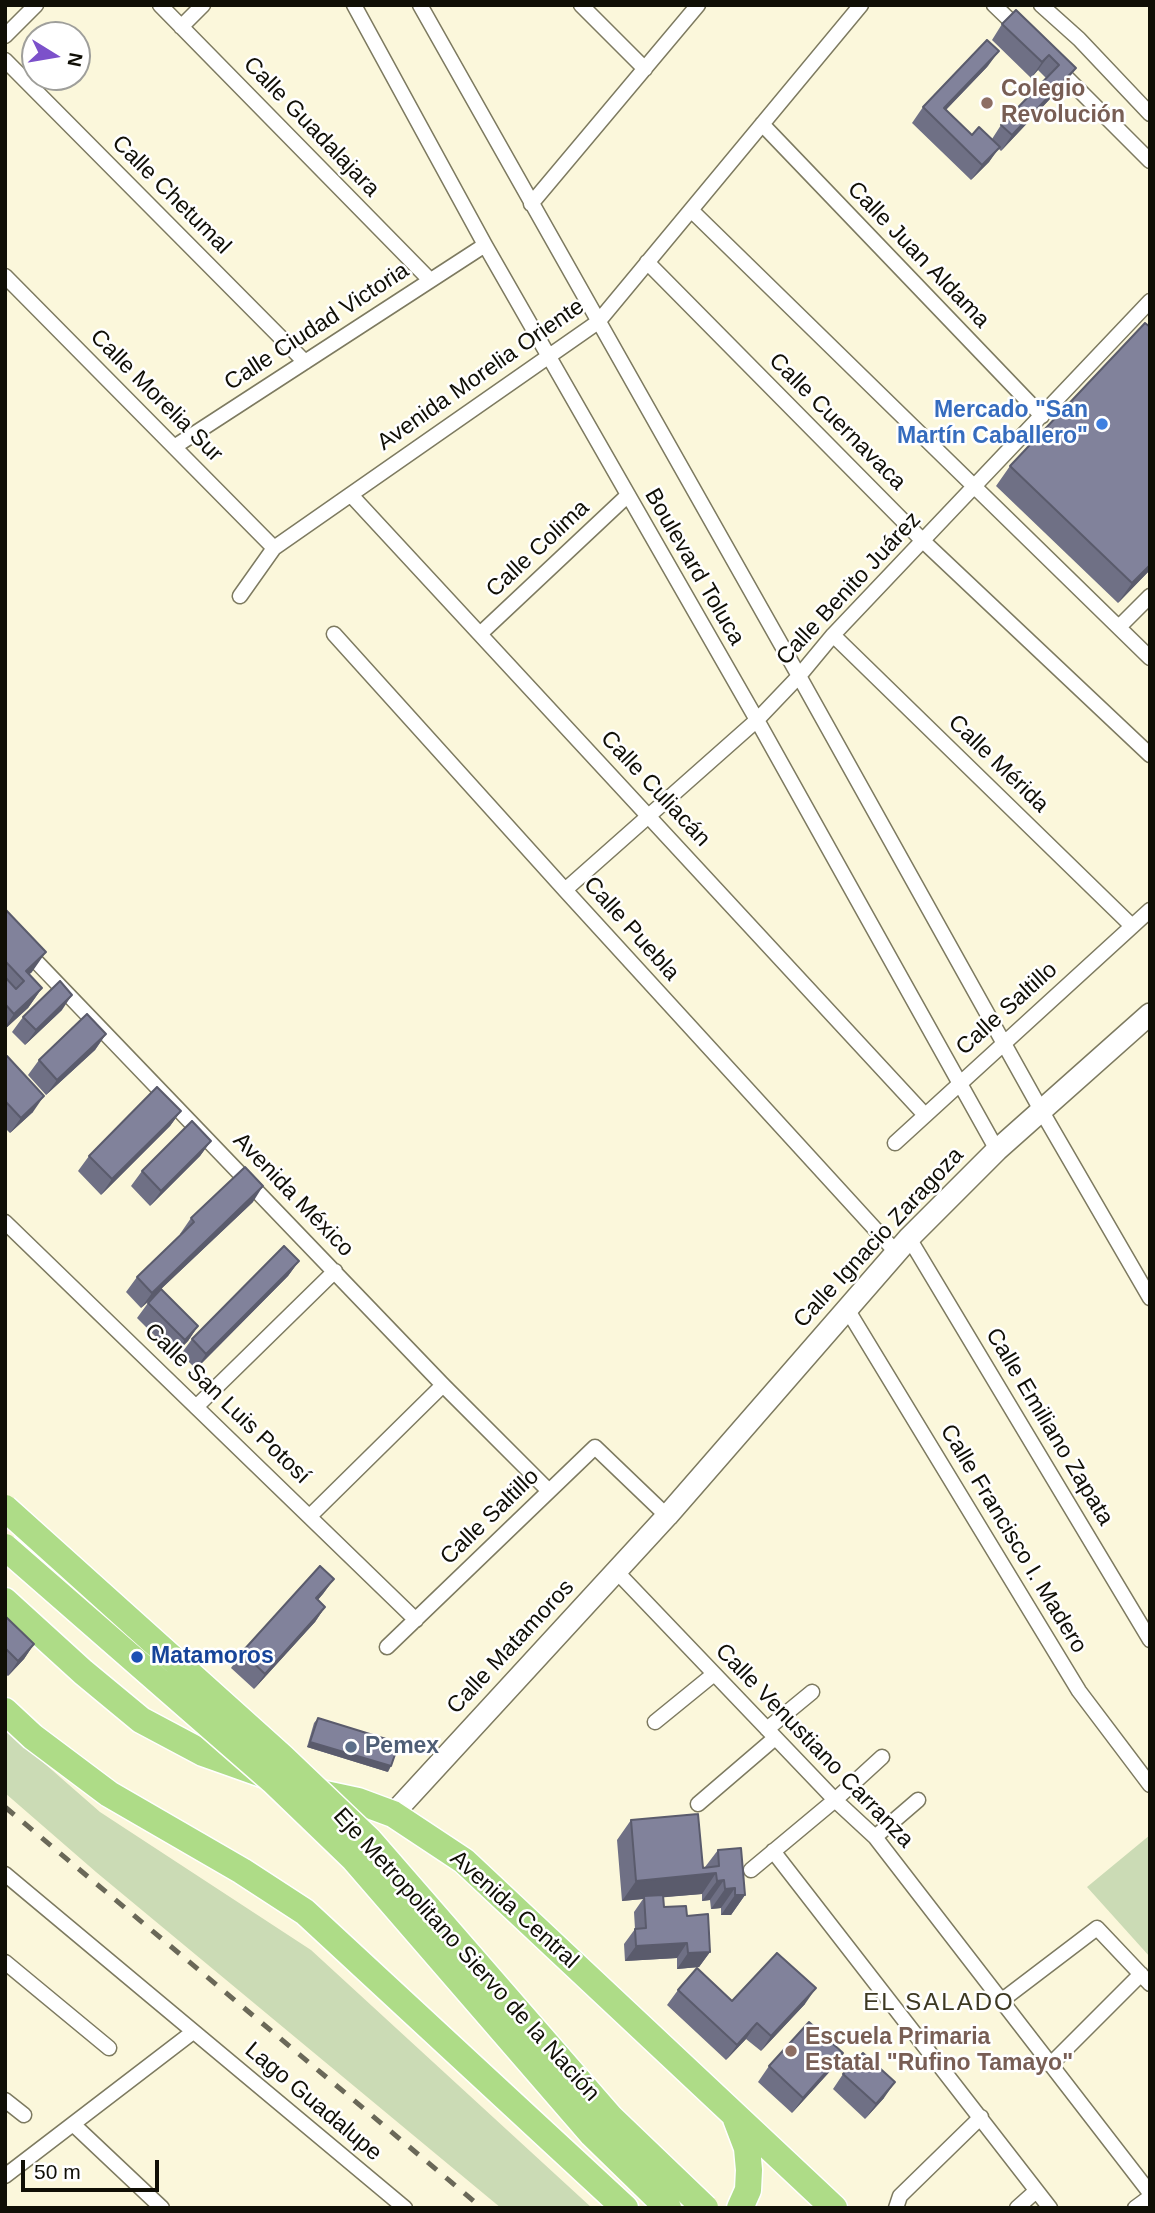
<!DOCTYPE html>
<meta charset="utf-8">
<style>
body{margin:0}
#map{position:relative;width:1155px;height:2213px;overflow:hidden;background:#fbf7db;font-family:Helvetica,sans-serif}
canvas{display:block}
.frame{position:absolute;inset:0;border:7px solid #100f06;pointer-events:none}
.north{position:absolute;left:21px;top:21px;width:70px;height:70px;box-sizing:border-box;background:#fff;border:2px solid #9f9f9b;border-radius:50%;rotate:101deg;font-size:19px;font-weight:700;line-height:28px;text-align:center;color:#100f06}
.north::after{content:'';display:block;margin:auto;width:24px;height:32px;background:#7c51ca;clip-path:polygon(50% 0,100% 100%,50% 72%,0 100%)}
.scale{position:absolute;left:21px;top:2160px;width:138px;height:32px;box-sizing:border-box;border:4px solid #100f06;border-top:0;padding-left:9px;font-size:21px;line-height:24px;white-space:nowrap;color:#100f06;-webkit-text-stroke:5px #fff;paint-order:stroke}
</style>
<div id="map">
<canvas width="1155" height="2213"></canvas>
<div class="frame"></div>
<div class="north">N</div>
<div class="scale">50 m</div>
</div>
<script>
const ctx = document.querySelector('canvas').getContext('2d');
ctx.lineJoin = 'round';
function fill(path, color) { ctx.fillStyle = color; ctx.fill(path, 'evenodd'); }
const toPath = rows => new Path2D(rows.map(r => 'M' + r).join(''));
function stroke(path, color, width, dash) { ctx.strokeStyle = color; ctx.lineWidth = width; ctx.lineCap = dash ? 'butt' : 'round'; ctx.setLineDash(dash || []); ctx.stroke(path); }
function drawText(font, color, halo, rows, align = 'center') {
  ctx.font = font + ' Helvetica,sans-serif'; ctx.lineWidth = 5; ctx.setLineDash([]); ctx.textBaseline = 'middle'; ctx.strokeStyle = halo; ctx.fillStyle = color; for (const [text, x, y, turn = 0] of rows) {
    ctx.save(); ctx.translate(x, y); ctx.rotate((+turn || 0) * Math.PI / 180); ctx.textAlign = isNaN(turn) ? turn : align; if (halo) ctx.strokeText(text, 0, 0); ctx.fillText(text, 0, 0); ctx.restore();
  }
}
fill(toPath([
 [5,1729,100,1812,311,1950,592,2208,501,2208,96,1872,5,1793],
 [1150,1835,1150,1957,1087,1887]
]), '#cbdbb5');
const street = toPath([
 [160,5,430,280],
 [354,5,485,245,757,720,997,1150],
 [420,5,799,676,1041,1110,1150,1298],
 [581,5,645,69],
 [994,5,1021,31],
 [1041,5,1079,39,1150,114],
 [181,27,203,5],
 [5,36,36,5],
 [5,60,305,362],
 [1055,66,1150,161],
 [762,124,1042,416],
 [531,204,698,5],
 [691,210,1150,658],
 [647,262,923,541,1150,755],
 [5,276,274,548],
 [174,447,485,245],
 [351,495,925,1115],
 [240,596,274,548,598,322,861,5],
 [1119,627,1150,596],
 [334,634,565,890,896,1252],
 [480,634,627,496],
 [833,635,1132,926],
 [565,890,757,720,799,676,833,635,1150,301],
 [5,929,443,1385,549,1491],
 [895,1143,1150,910],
 [5,1222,416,1620],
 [909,1238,1150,1640],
 [847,1309,1079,1691,1150,1785],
 [196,1407,335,1271],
 [310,1516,443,1385],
 [617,1572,835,1800,875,1837,1150,2193],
 [387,1647,595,1447,667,1516],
 [655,1722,714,1674],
 [767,1729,812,1692],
 [698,1804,775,1738],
 [875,1837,918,1800],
 [773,1851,1050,2208],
 [751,1870,835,1800,882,1757],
 [5,1874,405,2208],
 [5,1962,109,2048],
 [1001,2001,1097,1928,1150,1984],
 [1050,2065,1141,1974],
 [5,2100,24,2115],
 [74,2125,162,2208],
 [5,2176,193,2032],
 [896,2208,900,2196,981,2117],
 [1017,2208,1036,2191],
 [1135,2208,1150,2197]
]);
const secondary = toPath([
 [393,1814,667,1516,909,1238,997,1150,1150,1014]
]);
const highway = toPath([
 [5,1601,83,1672,141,1720,203,1753,265,1775],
 [5,1711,33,1737,109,1794,242,1871,305,1912,625,2208],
 [311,1791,358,1801,393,1814,464,1861,834,2208],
 [736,2119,747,2148,749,2170,748,2190,740,2208]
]);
stroke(street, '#7d7a60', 17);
stroke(secondary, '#7d7a60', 24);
stroke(highway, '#fff', 29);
stroke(street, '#fff', 14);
stroke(secondary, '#fff', 21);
stroke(highway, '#aedc87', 26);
stroke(toPath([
 [5,1807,482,2208]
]), '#6a6858', 5, [12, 12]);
const highwayBridge = toPath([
 [5,1508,282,1757,370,1841,611,2118,705,2208],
 [5,1547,273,1781,354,1859,592,2134,668,2208]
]);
stroke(highwayBridge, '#fff', 29, []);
stroke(highwayBridge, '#aedc87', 26);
fill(toPath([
 [1002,24,1076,68,1065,83,1001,151,998,148,989,162,971,180,912,123,923,107,988,66,946,110,972,135,992,139,1001,125,1046,78,1038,70,1031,78,992,40],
 [1150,327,1150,570,1118,603,996,486,1010,466],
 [5,909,32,972,29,974,42,988,28,1008,5,1029],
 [62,1010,25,1045,12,1032,23,1017],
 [106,1034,95,1050,46,1095,28,1075,39,1060],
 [5,1057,33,1112,10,1133,5,1128],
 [181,1111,170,1126,101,1195,78,1171,89,1156],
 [211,1141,200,1156,150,1206,131,1186,142,1171],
 [253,1202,161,1289,198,1326,188,1341,174,1355,137,1318,148,1303,154,1297,141,1308,126,1292,137,1277,181,1235,180,1234,191,1218],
 [299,1261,288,1276,196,1369,181,1354,192,1339],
 [334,1579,318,1600,325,1607,315,1622,254,1689,231,1668,242,1652],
 [5,1616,34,1644,24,1659,8,1676,5,1674],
 [318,1718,388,1772,307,1747,314,1723],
 [631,1820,703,1868,705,1867,718,1850,745,1895,731,1915,721,1915,721,1908,711,1909,710,1900,702,1901,702,1894,663,1897,664,1907,687,1916,710,1952,699,1967,677,1969,677,1958,625,1961,624,1944,635,1929,634,1912,643,1899,622,1901,617,1840],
 [678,1990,732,2001,805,2004,761,2051,746,2039,726,2060,667,2005],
 [843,2053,833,2068,792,2113,758,2082,769,2066],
 [843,2074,884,2098,865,2119,833,2089]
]), '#6f7085');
fill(toPath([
 [999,51,988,66,936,120,944,108],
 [1049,55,1038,70,1031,78,1042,62],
 [1076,68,1065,83,1001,151,1012,135],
 [1000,147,989,162,971,180,982,165],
 [1150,565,1150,570,1118,603,1132,583],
 [46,952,32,972,23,980,26,971],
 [42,988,28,1008,5,1029,5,1027,14,1014],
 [72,995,62,1010,25,1045,36,1030],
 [106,1034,95,1050,46,1095,57,1080],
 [44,1096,33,1112,10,1133,21,1118],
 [181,1111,170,1126,101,1195,112,1179],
 [211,1141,200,1156,150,1206,161,1191],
 [263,1186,253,1202,141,1308,152,1293],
 [299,1261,288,1276,196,1369,206,1354],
 [198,1326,188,1341,174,1355,185,1340],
 [334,1579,323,1594,305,1614,316,1598],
 [325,1607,315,1622,254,1689,265,1674],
 [34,1644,24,1659,8,1676,18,1661],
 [310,1742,391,1766,388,1772,307,1747],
 [716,1873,702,1894,644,1899,644,1896,643,1899,622,1901,636,1881],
 [724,1880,710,1900,702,1901,717,1881],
 [735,1888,721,1908,711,1909,725,1889],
 [735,1895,745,1895,731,1915,721,1915],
 [687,1943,677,1958,625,1961,636,1946],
 [710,1952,699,1967,677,1969,688,1953],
 [816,1988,805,2004,761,2051,771,2036],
 [757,2023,746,2039,726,2060,737,2045],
 [843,2053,833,2068,792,2113,803,2098],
 [895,2082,884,2098,865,2119,876,2104]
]), '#5a5b6c');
const building = toPath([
 [1016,10,1076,68,1012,135,1001,125,1059,65,1049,55,1042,62,1002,24,1016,10],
 [987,40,999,51,944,108,972,135,979,127,1000,147,982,165,923,107,987,40],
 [1145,323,1150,327,1150,565,1132,583,1010,466,1145,323],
 [5,909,46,952,26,971,42,988,14,1014,5,1004,5,977,16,989,24,981,5,961,5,909],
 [60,981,72,995,36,1030,23,1017,60,981],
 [87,1014,106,1034,57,1080,39,1060,87,1014],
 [7,1056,44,1096,21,1118,5,1101,5,1057,7,1056],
 [157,1087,181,1111,112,1179,89,1156,157,1087],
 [192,1121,211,1141,161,1191,142,1171,192,1121],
 [245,1167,263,1186,152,1293,137,1277,194,1222,191,1218,245,1167],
 [284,1246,299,1261,206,1354,192,1339,284,1246],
 [161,1289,198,1326,185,1340,148,1303,161,1289],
 [320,1566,334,1579,316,1598,325,1607,265,1674,242,1652,320,1566],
 [5,1616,34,1644,18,1661,5,1648,5,1616],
 [318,1718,399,1743,391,1766,310,1742,318,1718],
 [698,1814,703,1868,719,1866,718,1850,741,1848,745,1895,735,1895,735,1888,725,1889,724,1880,717,1881,716,1873,636,1881,631,1820,698,1814],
 [663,1895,664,1907,686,1906,687,1916,708,1914,710,1952,688,1953,687,1943,636,1946,635,1929,646,1928,644,1896,663,1895],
 [777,1953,816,1988,771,2036,757,2023,737,2045,678,1990,697,1968,732,2001,777,1953],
 [809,2022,843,2053,803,2098,769,2066,809,2022],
 [863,2053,895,2082,876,2104,843,2074,863,2053]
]);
fill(building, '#81829b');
stroke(building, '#5a5b6c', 2);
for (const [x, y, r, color] of [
 [987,103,7,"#8d6e63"],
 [1102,424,7,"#3f7fe0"],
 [137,1657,7,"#1a4fb4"],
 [351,1747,7,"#5c6f8a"],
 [791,2051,7,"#8d6e63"]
]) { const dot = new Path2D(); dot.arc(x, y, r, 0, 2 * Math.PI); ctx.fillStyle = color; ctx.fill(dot); stroke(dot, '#fff', 2.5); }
drawText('bold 23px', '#785e54', '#fff', [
 ["Colegio",1001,90],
 ["Revolución",1001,116],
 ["Escuela Primaria",805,2038],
 ["Estatal \"Rufino Tamayo\"",805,2064]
], 'left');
drawText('23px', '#100f06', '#fff', [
 ["Calle Guadalajara",311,127,46],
 ["Calle Chetumal",171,195,45],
 ["Calle Juan Aldama",918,255,46],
 ["Calle Ciudad Victoria",317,327,-33],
 ["Avenida Morelia Oriente",481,375,-35],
 ["Calle Morelia Sur",156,396,45],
 ["Calle Cuernavaca",837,422,45],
 ["Calle Colima",538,549,-43],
 ["Boulevard Toluca",694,567,60],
 ["Calle Benito Juárez",849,589,-47],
 ["Calle Mérida",998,764,44],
 ["Calle Culiacán",655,789,47],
 ["Calle Puebla",631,929,48],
 ["Calle Saltillo",1007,1009,-42],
 ["Avenida México",293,1195,46],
 ["Calle Ignacio Zaragoza",879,1238,-47],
 ["Calle San Luis Potosí",227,1404,44],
 ["Calle Emiliano Zapata",1049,1427,59],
 ["Calle Saltillo",490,1517,-44],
 ["Calle Francisco I. Madero",1013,1539,59],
 ["Calle Matamoros",511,1647,-47],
 ["Calle Venustiano Carranza",814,1746,46],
 ["Avenida Central",514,1910,42],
 ["Eje Metropolitano Siervo de la Nación",466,1955,48],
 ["Lago Guadalupe",313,2102,40]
]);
drawText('bold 23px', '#366cbe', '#fff', [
 ["Mercado \"San",1088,411],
 ["Martín Caballero\"",1088,437]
], 'right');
drawText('bold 23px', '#164399', '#fff', [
 ["Matamoros",151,1657]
], 'left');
drawText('bold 23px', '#4e5e75', '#fff', [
 ["Pemex",365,1747]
], 'left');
ctx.letterSpacing = '2px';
drawText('24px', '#3d3922', '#fff', [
 ["EL SALADO",939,2003]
]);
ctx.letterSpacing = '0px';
</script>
